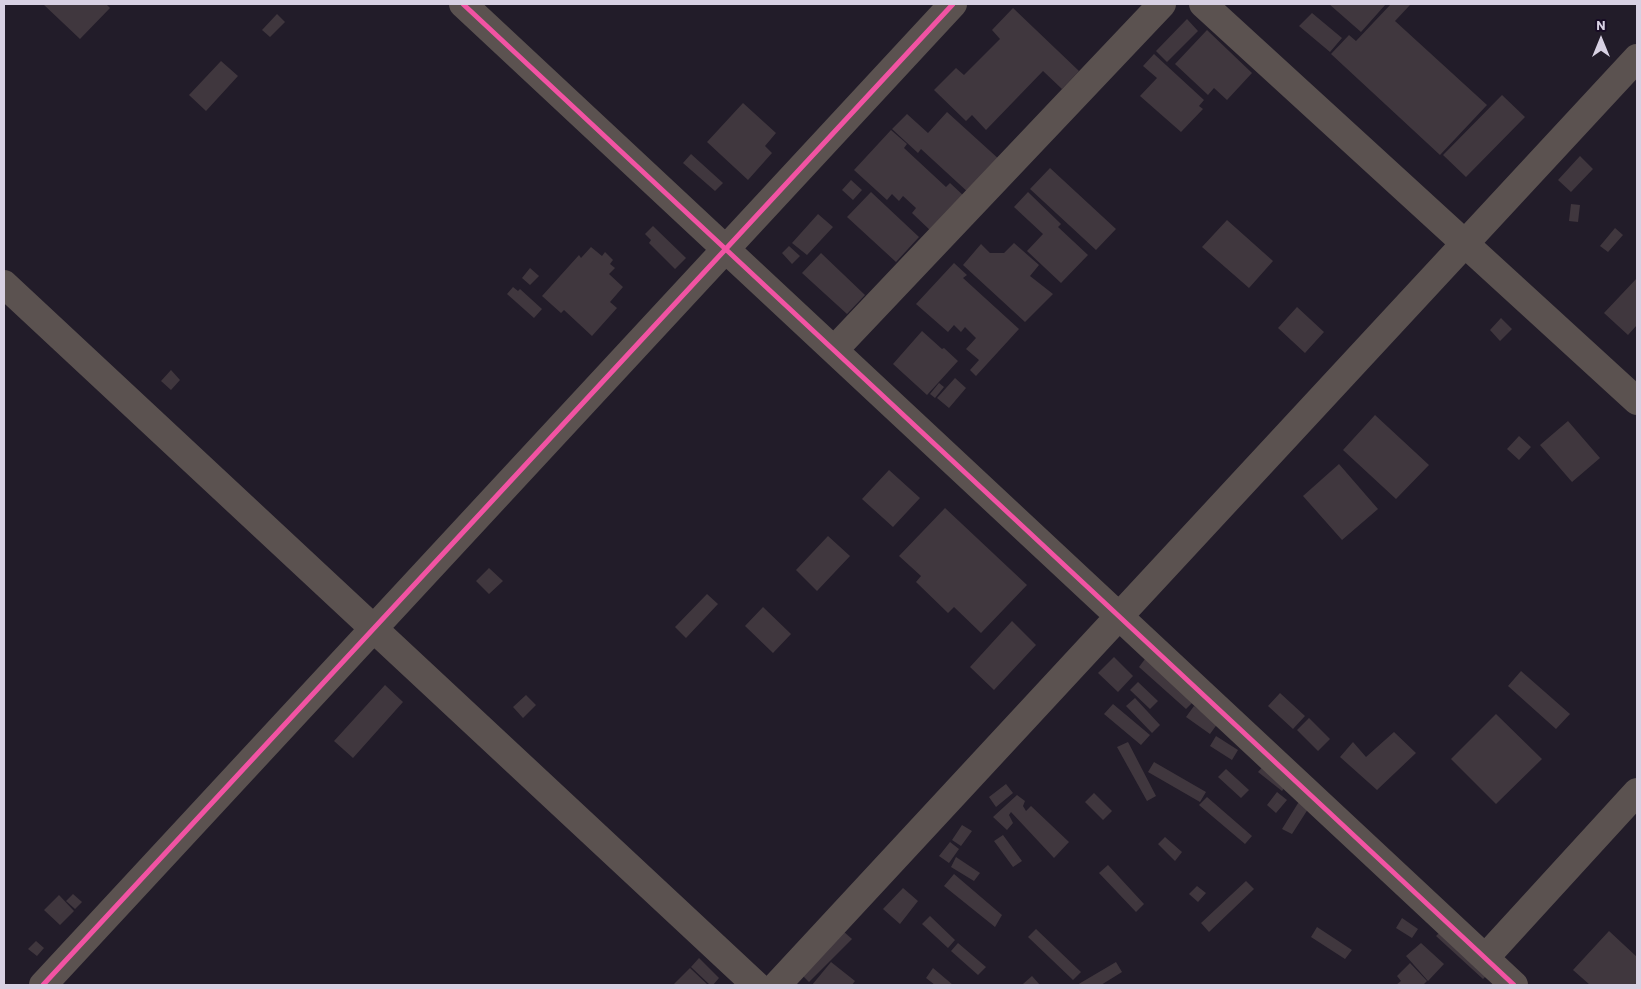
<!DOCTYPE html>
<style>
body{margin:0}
#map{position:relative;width:1641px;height:989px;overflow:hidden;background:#221c29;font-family:Barlow,sans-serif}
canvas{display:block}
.frame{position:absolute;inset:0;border:5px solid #d8d1e3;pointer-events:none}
.north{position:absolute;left:1576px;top:15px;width:50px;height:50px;-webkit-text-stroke:4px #180c25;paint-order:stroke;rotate:0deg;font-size:14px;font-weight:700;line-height:20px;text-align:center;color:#d8d1e3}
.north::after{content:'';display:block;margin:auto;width:18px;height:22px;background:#d8d1e3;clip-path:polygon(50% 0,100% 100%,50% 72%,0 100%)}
</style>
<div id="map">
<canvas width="1641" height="989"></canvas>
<div class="frame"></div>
<div class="north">N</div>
</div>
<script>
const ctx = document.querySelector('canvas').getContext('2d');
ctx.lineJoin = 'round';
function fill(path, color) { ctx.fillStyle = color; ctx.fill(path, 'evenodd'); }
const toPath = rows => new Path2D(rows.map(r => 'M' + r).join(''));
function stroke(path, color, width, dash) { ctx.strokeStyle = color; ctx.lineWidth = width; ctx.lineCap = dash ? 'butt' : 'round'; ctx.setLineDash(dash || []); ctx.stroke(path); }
fill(toPath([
 [43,4,106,4,110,8,80,39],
 [1329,4,1386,4,1361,32],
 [1391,4,1408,4,1410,5,1395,21,1487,105,1440,155,1331,54,1349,35,1356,41],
 [1013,8,1079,71,1062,89,1043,71,986,130,972,115,966,121,934,90,956,68,964,75,1000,39,992,30],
 [1312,13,1342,38,1330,52,1299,26],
 [277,14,285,22,270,37,262,30],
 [1187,19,1198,31,1167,62,1156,51],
 [1207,30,1252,73,1227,100,1214,88,1208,95,1175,64],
 [1154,54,1204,100,1199,106,1203,109,1181,132,1140,96,1157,78,1143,66],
 [221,61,238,76,206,111,189,95],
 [1502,95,1525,117,1466,177,1443,155],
 [743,103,776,133,765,146,772,153,748,180,707,142],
 [947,112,1001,161,970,194,921,149,918,153,892,129,907,114,928,133],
 [891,130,907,144,904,148,946,187,950,183,965,197,932,232,912,213,916,208,903,196,899,201,892,194,887,200,854,170],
 [691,154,723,183,715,191,683,163],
 [1580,156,1593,169,1571,192,1558,180],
 [1050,168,1116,229,1096,250,1030,189],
 [851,180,862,190,853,200,842,190],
 [871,192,919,237,896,262,847,217],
 [1028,192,1061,224,1058,227,1088,255,1061,283,1027,251,1043,234,1014,207],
 [1571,204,1580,205,1578,222,1569,221],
 [818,214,833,227,807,255,792,243],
 [1227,220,1273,261,1249,288,1202,247],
 [653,226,686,258,675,269,649,243,651,240,645,234],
 [1615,228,1623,235,1608,252,1600,246],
 [1014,243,1039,265,1030,276,1053,294,1025,322,963,265,981,244,990,253,1004,253],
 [789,246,800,256,792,264,782,253],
 [591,247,602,256,605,252,613,260,610,264,615,268,609,274,623,287,610,302,617,308,592,336,564,310,561,313,542,296,579,255,581,258],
 [821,253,865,295,847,314,802,273],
 [954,263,967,275,963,278,1019,329,976,376,970,370,979,360,966,349,976,338,965,327,961,332,954,325,948,332,916,304],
 [530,268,539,276,530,285,522,278],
 [1637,278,1637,325,1628,335,1604,313],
 [513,287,518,291,520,289,542,309,534,318,507,294],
 [1297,307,1324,332,1305,353,1278,328],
 [1501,318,1512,329,1500,341,1490,330],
 [922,331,942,349,944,348,958,361,927,395,893,364],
 [171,370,180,380,171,390,161,381],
 [955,378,966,388,949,408,937,398],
 [939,383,944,387,935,398,930,394],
 [1375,415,1429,465,1396,499,1343,450],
 [1568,421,1600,458,1572,482,1540,445],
 [1519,436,1531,447,1519,460,1507,449],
 [1339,464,1378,509,1342,540,1303,496],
 [889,470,920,498,893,527,862,499],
 [945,508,1027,585,981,633,954,607,948,613,916,582,921,576,899,556],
 [828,536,850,556,817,591,796,570],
 [489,568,503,581,489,594,476,581],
 [707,594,718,604,686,638,675,627],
 [763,607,791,634,773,653,745,626],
 [1012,621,1036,645,994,690,970,667],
 [1114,657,1133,676,1118,692,1098,673],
 [1145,659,1194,701,1186,709,1139,667],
 [1521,671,1570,714,1556,729,1508,686],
 [1138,682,1158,701,1150,709,1130,690],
 [385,685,403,702,353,758,334,741],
 [1280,693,1305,716,1293,729,1268,706],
 [526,695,536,705,523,718,513,707],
 [1135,698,1160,725,1152,733,1126,706],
 [1113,704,1150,735,1141,745,1104,714],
 [1194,706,1218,723,1210,734,1186,717],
 [1496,714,1542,759,1496,804,1451,759],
 [1309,718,1330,739,1318,751,1297,730],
 [1394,732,1416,753,1377,790,1340,757,1353,742,1366,757],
 [1216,736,1238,750,1232,760,1210,746],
 [1128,742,1156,796,1147,801,1117,747],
 [1154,762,1206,792,1200,802,1148,772],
 [1266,763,1289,782,1282,791,1258,772],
 [1226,769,1249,790,1241,798,1218,777],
 [1006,784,1013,793,996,807,989,797],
 [1277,792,1287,800,1276,813,1267,805],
 [1094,793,1112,811,1103,820,1085,802],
 [1017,795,1025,801,1023,806,1026,811,1031,806,1069,842,1054,858,1011,812,1009,815,1013,823,1007,830,993,817],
 [1207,797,1252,836,1245,844,1199,805],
 [1300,800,1310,806,1292,834,1282,829],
 [962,825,972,831,961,846,952,840],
 [1003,835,1022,861,1013,867,994,841],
 [1165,837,1182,852,1175,861,1158,844],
 [950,842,959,849,949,863,939,856],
 [956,857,980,873,974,881,951,867],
 [1108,865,1144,904,1136,912,1099,873],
 [954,874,1002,915,995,927,944,886],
 [1246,881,1254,889,1209,932,1201,923],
 [1197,886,1206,893,1198,902,1189,894],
 [903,888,918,901,900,924,883,909],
 [73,894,82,902,75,909,66,901],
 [59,895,74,911,60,925,44,910],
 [930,916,955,940,948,948,922,924],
 [1402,918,1418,929,1412,938,1396,928],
 [1317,927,1352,950,1345,959,1311,937],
 [1445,927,1492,970,1483,979,1436,936],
 [1036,929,1081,972,1073,980,1028,937],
 [843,931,852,939,809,982,801,974],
 [1609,931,1637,957,1637,985,1590,985,1573,970],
 [36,941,44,948,37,956,28,949],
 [958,943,986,967,978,975,951,951],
 [1421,943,1444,964,1428,981,1406,956],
 [699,958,719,978,713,985,710,985,691,967],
 [831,962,855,981,852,985,812,985],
 [1116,962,1122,972,1101,985,1077,985],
 [1410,963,1427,981,1423,985,1396,985,1401,981,1397,976],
 [690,968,708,985,673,985],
 [933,968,953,985,935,985,926,978],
 [1032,976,1040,985,1023,984]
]), '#40373e');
stroke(toPath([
 [463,4,1514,985],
 [1203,4,1637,401],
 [4,284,756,985],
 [834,350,1162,4],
 [1485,958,1637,792],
 [43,985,953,4],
 [777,985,1637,58]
]), '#5b5250', 28);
stroke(toPath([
 [463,4,1514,985],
 [43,985,953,4]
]), '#f153a3', 5);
</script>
